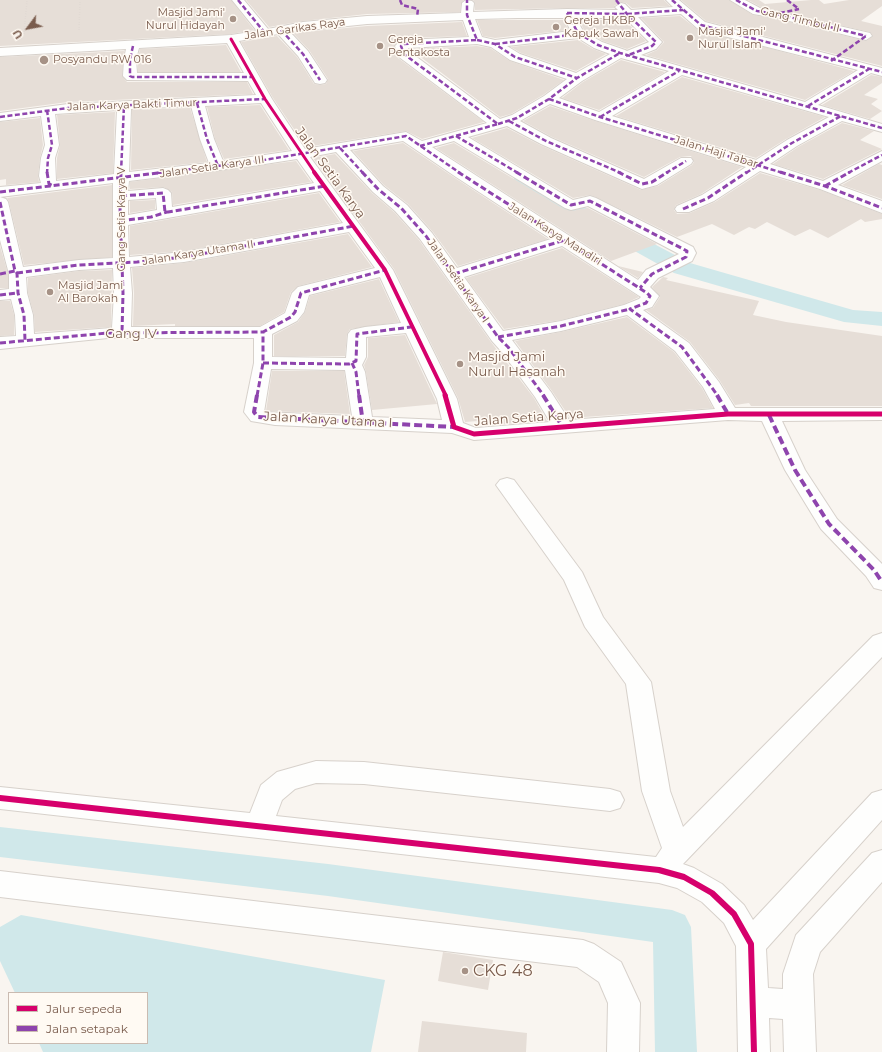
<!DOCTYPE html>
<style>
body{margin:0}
#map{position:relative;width:882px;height:1052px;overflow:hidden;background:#f9f5f0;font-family:Montserrat,sans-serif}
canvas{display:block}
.legend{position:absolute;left:8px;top:992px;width:140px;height:52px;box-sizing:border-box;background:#fffaf3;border:1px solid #cabbb1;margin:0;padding:5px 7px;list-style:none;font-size:12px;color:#7a5c4d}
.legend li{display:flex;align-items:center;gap:8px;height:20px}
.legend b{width:20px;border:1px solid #cabbb1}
.north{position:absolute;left:8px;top:8px;width:40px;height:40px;-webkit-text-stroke:3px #fffaf3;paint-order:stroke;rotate:238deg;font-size:11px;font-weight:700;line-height:16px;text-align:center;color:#7a5c4d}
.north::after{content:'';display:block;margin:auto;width:14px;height:18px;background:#7a5c4d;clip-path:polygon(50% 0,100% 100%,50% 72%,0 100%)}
</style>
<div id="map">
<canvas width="882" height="1052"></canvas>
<ul class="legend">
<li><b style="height:5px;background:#d6006c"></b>Jalur sepeda</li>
<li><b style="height:5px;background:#8e44ad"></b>Jalan setapak</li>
</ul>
<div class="north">U</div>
</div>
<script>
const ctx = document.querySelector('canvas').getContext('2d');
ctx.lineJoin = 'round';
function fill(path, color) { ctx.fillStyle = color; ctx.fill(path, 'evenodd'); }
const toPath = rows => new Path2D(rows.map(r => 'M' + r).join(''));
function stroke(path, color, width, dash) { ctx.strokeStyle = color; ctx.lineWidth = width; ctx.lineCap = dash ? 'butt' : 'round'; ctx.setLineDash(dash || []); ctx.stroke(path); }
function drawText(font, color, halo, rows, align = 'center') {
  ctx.font = font + ' Montserrat,sans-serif'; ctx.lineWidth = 3; ctx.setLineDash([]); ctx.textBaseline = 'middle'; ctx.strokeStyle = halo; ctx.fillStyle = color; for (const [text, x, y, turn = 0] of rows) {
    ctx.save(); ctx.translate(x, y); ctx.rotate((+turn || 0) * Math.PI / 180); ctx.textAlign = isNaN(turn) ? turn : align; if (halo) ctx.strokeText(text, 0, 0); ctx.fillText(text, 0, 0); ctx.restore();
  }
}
fill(toPath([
 [21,915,385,980,371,1052,43,1052,39,1043,147,1043,147,993,15,993,0,961,0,927]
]), '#d0e8ea');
fill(toPath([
 [522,175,529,177,564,199,577,203,690,263,853,310,882,312,882,326,844,322,674,273,563,211,550,207,515,185,512,181,515,177,522,175],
 [0,827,328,864,672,910,685,915,691,927,697,1052,655,1052,653,942,328,896,0,857,0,827]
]), '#d0e8ea');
fill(toPath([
 [0,0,231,0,254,30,231,34,0,46],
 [246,0,464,0,461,3,460,12,367,14,303,21,269,27],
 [473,0,664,0,670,6,632,8,626,3,621,2,614,6,614,8,567,8,475,10,475,3],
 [681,0,729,0,753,15,777,19,866,41,873,36,870,32,761,7,748,0,759,0,765,4,811,0,819,0,824,4,849,0,882,0,882,6,861,21,882,26,882,66,706,21],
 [680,16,697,29,854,71,805,100,646,55,657,50,664,42,641,18],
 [477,20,563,20,569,30,495,38,483,36],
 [579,20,624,20,646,41,627,49,603,41,584,30],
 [462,22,467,36,404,38,399,40,394,45,398,58,484,122,422,139,406,131,306,147,273,98,241,42,277,36,297,57,314,84,320,85,326,84,328,79,309,50,293,33,367,26],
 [578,40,593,49,606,54,576,71,521,53,511,47],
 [226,45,241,72,138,72,138,59,140,49],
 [477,46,490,48,510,61,564,80,543,95,511,114,500,117,410,49],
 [124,51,122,76,127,82,247,82,253,94,68,102,0,111,0,57],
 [621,60,665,72,599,110,562,98,583,82],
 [871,75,882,77,882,83,864,95,878,99,871,104,882,111,870,119,822,105],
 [682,77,825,117,786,139,756,158,616,116],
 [260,105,289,150,224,159,215,139,207,107],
 [550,106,595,121,742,167,701,194,676,205,674,210,677,214,690,213,715,202,760,173,820,190,882,214,882,219,865,222,861,219,828,238,810,229,795,236,767,222,755,229,749,227,734,235,712,224,677,237,596,197,590,195,573,198,472,138,507,128,540,145,641,190,658,186,692,165,694,162,691,156,680,157,644,177,552,137,523,121],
 [190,108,207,162,131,170,132,110],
 [115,112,113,173,57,179,57,158,60,145,57,115],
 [40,118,43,145,40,158,38,176,39,182,6,185,6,179,0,180,0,122],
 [842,123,874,131,860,140,882,149,823,179,773,164,798,147],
 [403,143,455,178,548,239,458,266,433,232,408,204,384,185,353,151],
 [454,143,564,209,571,211,588,208,657,244,611,261,436,148],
 [335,154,372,193,394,212,419,240,491,342,534,398,547,421,492,425,490,420,465,422,458,398,394,269,313,158],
 [296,161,311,182,173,205,172,192,164,187,130,189,130,182],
 [879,164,882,165,882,199,842,185],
 [112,185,112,257,24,265,9,202,7,198],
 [319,193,340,222,184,251,130,255,130,226],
 [155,200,155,209,130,213,130,201],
 [348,234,372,267,298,286,291,292,284,312,260,326,175,326,175,324,133,326,134,293,132,268,184,263],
 [0,246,8,274,8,288,0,288],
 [562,248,639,297,624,304,561,320,504,329,466,278],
 [618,266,643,272,638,278],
 [112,270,111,327,35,332,34,315,28,293,28,278,79,271],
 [663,277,668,278,666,280,759,301,753,315,786,322,882,336,882,406,751,406,749,403,735,405,720,381,690,342,646,310,653,308,660,297,652,287],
 [379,279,399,322,350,329,347,334,345,356,274,356,274,335,298,322,305,312,310,296],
 [0,301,10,301,14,315,14,335,0,336],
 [627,317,674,352,702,388,713,408,570,418,552,391,515,341,561,332],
 [405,335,437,404,372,410,366,372,364,365,368,357,368,338],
 [272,371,344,371,350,414,266,411],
 [443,952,493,960,488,990,438,981],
 [422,1021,527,1033,526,1052,418,1052]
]), '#e6ded7');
const minor = toPath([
 [232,0,244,0,268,29,303,22,367,16,461,13,462,3,466,0,472,1,474,3,473,12,567,9,618,10,615,7,621,3,625,4,631,10,673,7,666,0,679,0,705,22,882,68,882,76,871,73,818,105,882,124,882,132,842,121,797,146,770,164,823,181,882,151,882,161,838,185,882,201,882,213,820,189,760,171,714,201,689,212,677,212,675,209,677,206,702,195,746,167,595,120,550,104,520,121,551,138,644,179,681,158,691,158,693,161,691,164,657,185,642,189,541,144,507,126,468,137,573,200,590,196,596,198,693,247,696,253,692,261,658,278,650,287,659,296,652,307,643,310,689,343,719,382,735,408,882,408,882,420,782,421,805,470,837,519,882,564,882,590,874,588,866,576,821,529,785,470,762,421,728,420,474,440,452,433,275,425,251,421,244,412,254,363,254,338,108,338,0,349,0,337,16,336,15,315,11,299,0,300,0,290,9,289,9,274,0,240,0,197,6,199,8,202,23,267,79,260,113,258,113,183,0,197,0,187,41,183,39,176,41,158,45,145,41,116,0,121,0,113,68,104,256,95,248,81,127,80,123,76,124,59,126,49,0,56,0,48,231,35,257,31,232,0],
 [681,14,697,28,716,34,858,70,805,102,641,55,656,49,662,42,638,17,681,14],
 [518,18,564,18,571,31,495,40,482,37,475,19,518,18],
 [576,18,625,18,649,42,627,51,625,50,602,42,583,31,576,18],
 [463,20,469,37,404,40,400,41,395,46,399,57,487,123,422,141,406,132,305,149,272,99,239,41,278,34,298,56,315,83,320,84,325,83,327,80,308,51,290,32,367,24,463,20],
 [578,38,594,48,610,54,576,73,520,54,507,46,578,38],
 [227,43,244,73,137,73,136,59,139,48,227,43],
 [477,44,491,47,510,60,567,79,544,96,512,115,500,119,410,52,408,48,477,44],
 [621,58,669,71,599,112,559,98,582,81,621,58],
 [682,75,829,117,787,140,756,160,612,116,682,75],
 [261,103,292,151,223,161,214,139,205,106,261,103],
 [191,106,200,139,209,163,129,172,131,109,191,106],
 [117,110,114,174,56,181,55,158,59,145,55,114,117,110],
 [403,141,456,177,551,239,457,268,432,233,407,205,383,186,350,150,403,141],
 [454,141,565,208,571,210,588,206,679,254,646,270,638,280,432,147,454,141],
 [336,152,373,192,395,211,420,239,492,341,501,351,535,397,550,422,476,428,463,423,457,399,393,270,310,157,336,152],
 [297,159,314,183,172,207,171,193,168,190,163,188,128,191,129,181,252,166,297,159],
 [320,191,343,223,184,252,129,257,128,225,320,191],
 [156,198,157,210,128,215,128,200,156,198],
 [349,232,375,268,298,287,292,293,285,313,260,327,131,327,132,293,130,267,184,262,349,232],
 [562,246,641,297,639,299,624,305,561,321,503,331,464,277,562,246],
 [113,268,114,293,112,328,34,334,33,315,27,293,26,277,79,270,113,268],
 [380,277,401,323,365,327,351,330,348,334,346,358,272,357,272,334,297,321,304,312,309,295,380,277],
 [627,315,675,351,703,387,715,409,569,420,551,392,512,340,561,331,627,315],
 [406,333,437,399,442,420,372,417,365,372,362,365,366,357,366,337,406,333],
 [271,369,345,370,352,416,264,412,271,369],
 [730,0,745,0,760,8,870,33,872,36,866,40,777,18,753,14,730,0],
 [507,478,514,480,582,572,603,617,651,682,670,791,683,827,873,636,882,633,882,657,683,864,694,868,722,884,744,905,753,920,872,793,882,790,882,820,766,949,768,988,783,989,783,974,796,935,872,853,882,850,882,882,820,952,813,974,816,1052,784,1052,783,1019,769,1018,770,1052,738,1052,736,946,724,923,702,902,677,888,659,883,0,809,0,787,250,813,261,785,277,772,316,761,364,762,610,789,620,792,624,800,620,808,610,811,364,784,316,783,295,789,282,800,276,816,656,857,662,848,642,791,626,684,585,627,564,580,496,485,500,480,507,478],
 [0,871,583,940,594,944,621,962,640,1003,639,1052,607,1052,608,1003,599,982,577,967,0,897,0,871]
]);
stroke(minor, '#d7d1cb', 2);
stroke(toPath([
 [79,30,80,0],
 [24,34,27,0]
]), '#dcd5d0', 1.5, [0.5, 2]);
fill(minor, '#fefefd');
stroke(toPath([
 [238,0,265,33],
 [400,0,402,5,418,9,417,17],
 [616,0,627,14,656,42,652,46,626,56],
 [672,0,701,25,882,72],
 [736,0,757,11,777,14,866,36],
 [787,0,799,9],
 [567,13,578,33,598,45,620,53,882,128],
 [567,13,627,14,683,10],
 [780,13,799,9],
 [281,30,303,54,320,80],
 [477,40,495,44,515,57,577,78],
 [495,44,580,34],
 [133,46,130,59,130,76,132,77,253,77],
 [831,61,866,36],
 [549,99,600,117,783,173],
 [197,103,207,139,218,166],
 [808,106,869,69],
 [47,110,52,145,48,158,47,173],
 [0,117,68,108,265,99],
 [600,117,679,71],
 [509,121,546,141,621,173],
 [498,124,517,118,549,99,577,78,620,53],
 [456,136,518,173],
 [420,146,498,124,404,54,401,46,404,44,477,40,467,15,467,0],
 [340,148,363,173],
 [121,173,124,105],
 [157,173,252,162,406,136,460,173],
 [666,173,686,161],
 [746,173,792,143,841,116],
 [848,173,882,155]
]), '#8e44ad', 2.5, [5, 2.5]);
stroke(toPath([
 [47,172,49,184,54,186],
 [121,172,120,207,123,293,122,333],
 [362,172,378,189,401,208,426,236,498,337,508,347,544,396],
 [458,172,647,293,650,296,646,303,630,309,682,347,718,396],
 [516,172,571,205,590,201,687,251,686,257,652,274,640,288],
 [618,172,642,184,652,182,668,172],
 [780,172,825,186,882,208],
 [825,186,850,172],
 [0,192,166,172],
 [121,196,163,193,165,212,168,212,325,186],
 [0,202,15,271,17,273,18,293,24,315,25,340],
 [683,209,708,198,747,172],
 [120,221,151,217,167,212],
 [17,273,79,265,137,262,184,257,354,226],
 [0,274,15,271],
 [454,274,565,240],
 [0,295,18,293],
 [498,337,561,326,630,309],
 [0,343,108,333,263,332],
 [263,363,349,364,356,361,357,334,411,327],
 [352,363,356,372,359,396],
 [257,396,263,363,263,332,291,317,295,312,301,293,385,270]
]), '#8e44ad', 3, [6, 3]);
stroke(toPath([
 [257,395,254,412,258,417,454,427],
 [359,395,363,423],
 [543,395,562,426],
 [717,395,728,414],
 [769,415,795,470,829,524,874,570,882,582]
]), '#8e44ad', 4, [8, 4]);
stroke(toPath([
 [231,39,265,99,315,173]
]), '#d6006c', 3);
stroke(toPath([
 [314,172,385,270,446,396]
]), '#d6006c', 4);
stroke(toPath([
 [445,395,454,427,474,434,728,414,882,414]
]), '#d6006c', 5);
stroke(toPath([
 [0,798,659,870,684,877,712,893,734,914,751,944,754,1052]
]), '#d6006c', 6);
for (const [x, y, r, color] of [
 [233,19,4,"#a69286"],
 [556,27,4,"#a69286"],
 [690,38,4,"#a69286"],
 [380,46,4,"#a69286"],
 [44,60,5,"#a69286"],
 [50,292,4,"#a69286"],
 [460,364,4,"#a69286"],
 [465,971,4,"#a69286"]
]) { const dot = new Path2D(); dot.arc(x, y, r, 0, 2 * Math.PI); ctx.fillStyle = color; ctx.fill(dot); stroke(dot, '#fffaf3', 1.5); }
drawText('11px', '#7a5c4d', '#fffaf3', [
 ["Masjid Jami'",225,13,"right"],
 ["Nurul Hidayah",225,26,"right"],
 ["Gereja HKBP",564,21],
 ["Kapuk Sawah",564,34],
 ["Masjid Jami'",698,32],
 ["Nurul Islam",698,45],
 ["Gereja",388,40],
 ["Pentakosta",388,53],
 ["Posyandu RW 016",53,60],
 ["Masjid Jami",58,286],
 ["Al Barokah",58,299]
], 'left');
drawText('11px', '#7a5c4d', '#fffaf3', [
 ["Gang Timbul II",800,20,13],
 ["Jalan Garikas Raya",295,29,-8],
 ["Jalan Karya Bakti Timur",132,105,-2],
 ["Jalan Haji Tabar",716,152,17],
 ["Jalan Setia Karya III",212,167,-8],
 ["Gang Setia Karya V",122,219,-90],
 ["Jalan Karya Mandiri",555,234,32],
 ["Jalan Karya Utama II",198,253,-9],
 ["Jalan Setia Karya I",458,281,55]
]);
drawText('13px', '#7a5c4d', '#fffaf3', [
 ["Jalan Setia Karya",330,173,54],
 ["Gang IV",131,334],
 ["Jalan Setia Karya",529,418,-4],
 ["Jalan Karya Utama I",328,420,3]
]);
drawText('13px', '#7a5c4d', '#fffaf3', [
 ["Masjid Jami",468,357],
 ["Nurul Hasanah",468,372]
], 'left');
drawText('16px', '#7a5c4d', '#fffaf3', [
 ["CKG 48",473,971]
], 'left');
</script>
